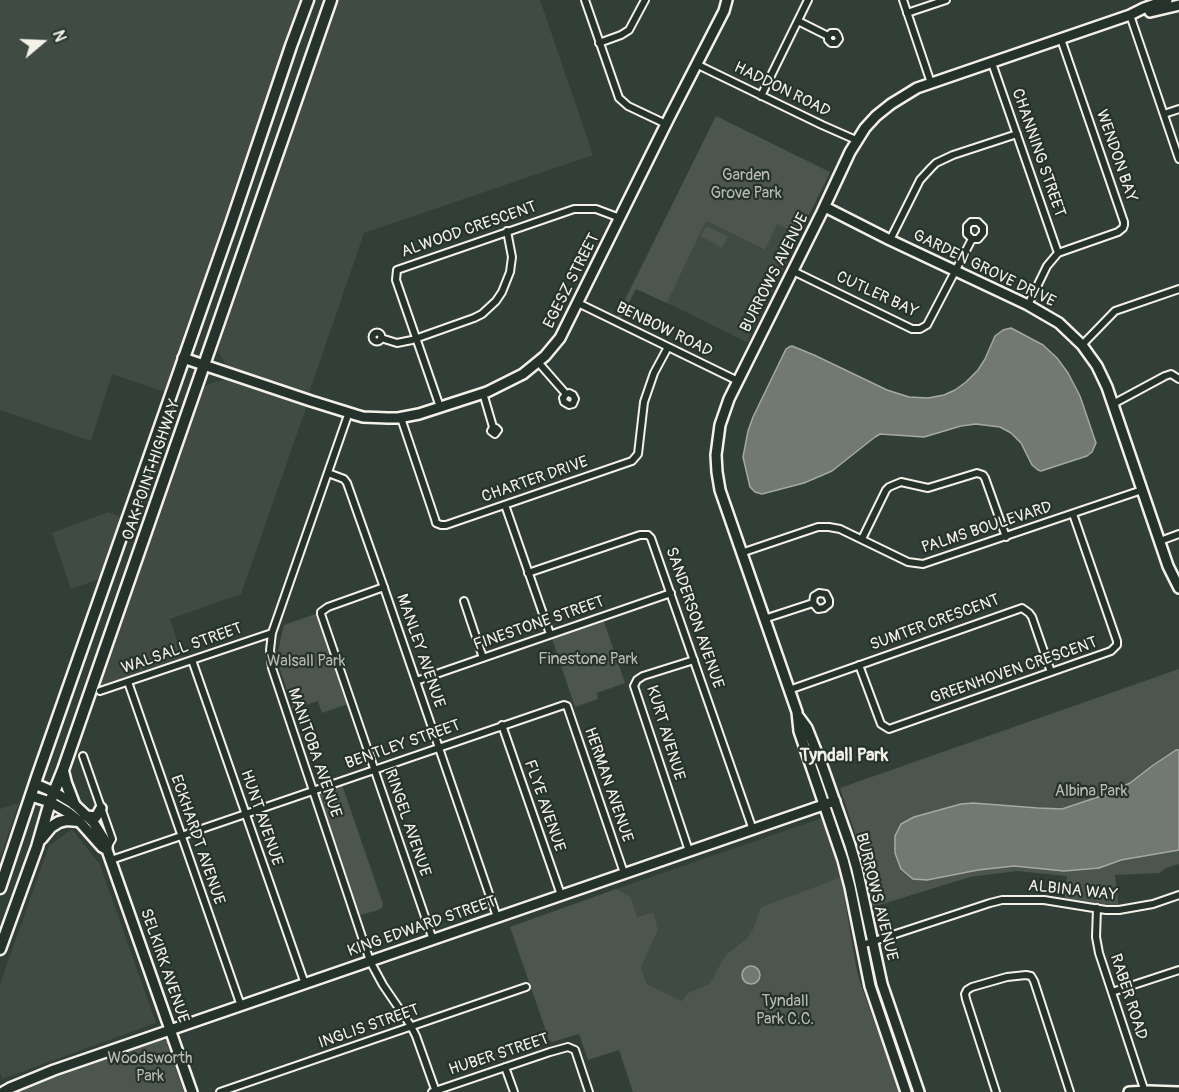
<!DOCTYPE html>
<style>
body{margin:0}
#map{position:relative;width:1179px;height:1092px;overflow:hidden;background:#323e38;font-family:Pangolin,sans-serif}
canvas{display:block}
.north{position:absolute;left:12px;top:12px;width:60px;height:60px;-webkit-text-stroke:4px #26332d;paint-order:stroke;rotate:71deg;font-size:16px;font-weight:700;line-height:24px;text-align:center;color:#f4f1e8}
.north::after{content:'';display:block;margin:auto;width:21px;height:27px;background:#f4f1e8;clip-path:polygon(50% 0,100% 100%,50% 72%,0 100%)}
</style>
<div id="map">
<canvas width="1179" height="1092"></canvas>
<div class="north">N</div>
</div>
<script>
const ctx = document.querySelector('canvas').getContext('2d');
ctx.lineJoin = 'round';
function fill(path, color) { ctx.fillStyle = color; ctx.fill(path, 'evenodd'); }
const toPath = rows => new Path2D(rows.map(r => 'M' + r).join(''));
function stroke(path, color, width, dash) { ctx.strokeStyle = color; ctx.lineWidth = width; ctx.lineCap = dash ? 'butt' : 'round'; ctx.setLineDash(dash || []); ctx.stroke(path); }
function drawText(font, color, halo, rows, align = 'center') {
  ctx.font = font + ' Pangolin,sans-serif'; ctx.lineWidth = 4.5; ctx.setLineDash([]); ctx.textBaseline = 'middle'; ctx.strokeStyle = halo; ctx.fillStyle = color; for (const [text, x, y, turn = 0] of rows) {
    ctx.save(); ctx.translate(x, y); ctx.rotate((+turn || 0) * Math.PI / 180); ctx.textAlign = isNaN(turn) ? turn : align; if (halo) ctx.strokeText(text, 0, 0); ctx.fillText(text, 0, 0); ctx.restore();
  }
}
fill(toPath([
 [0,0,301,0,165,392,112,374,91,441,0,410],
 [338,0,540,0,593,155,364,233,307,399,229,371,217,349],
 [706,221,764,250,777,224,799,236,747,342,667,303],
 [229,378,307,405,241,594,170,619,184,661,99,689,203,386],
 [109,512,124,519,102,578,71,589,52,533],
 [19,803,0,858,0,809],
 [822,818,841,877,761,907,753,929,747,938,727,954,722,961,709,984,688,993,682,1001,647,984,641,968,658,930,652,912,637,917,631,897,616,889],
 [72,829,100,865,156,1023,2,1079,0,1073,0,984,49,846]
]), '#404b44');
fill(toPath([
 [716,116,830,172,799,236,777,224,765,250,706,221,667,303,636,289,620,320,616,318],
 [706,226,728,236,722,248,701,236],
 [318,613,348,704,322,713,318,701,293,709,280,669,278,653,281,637,284,625],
 [603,619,625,683,597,693,598,699,575,707,551,636],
 [1179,669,1179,864,1166,868,1159,873,1115,875,1119,908,1064,903,1067,876,1017,871,970,877,873,907,859,845,840,788],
 [339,785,342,785,383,904,382,908,378,910,361,915,359,914,319,796,319,792,323,790],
 [841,877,856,966,859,979,900,1092,633,1092,619,1050,588,1060,579,1034,552,1042,549,1040,510,927,616,889,631,897,637,917,653,912,658,930,641,968,647,984,682,1001,688,993,709,984,722,961,727,954,747,938,753,929,761,907],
 [159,1039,167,1041,170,1044,167,1044,184,1092,18,1092,49,1077]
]), '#4c564f');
const water = toPath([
 [1011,328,1043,345,1057,358,1068,373,1080,396,1096,443,1092,452,1087,456,1041,471,1038,470,1032,465,1021,443,1011,433,1000,427,976,424,961,426,924,437,880,434,875,437,832,471,804,483,762,494,755,492,750,487,743,457,748,431,753,417,786,349,789,347,792,346,814,355,887,390,909,397,928,398,944,395,955,390,966,382,978,370,985,359,995,336,1003,330,1011,328],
 [1176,750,1179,750,1179,850,1121,860,1099,868,1064,871,1014,866,978,870,927,880,913,879,901,869,895,853,895,836,901,824,914,817,961,804,973,803,1038,808,1062,809,1110,793,1130,783,1152,766,1176,750],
 '742 975a9 9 0 1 1 18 0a9 9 0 1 1-18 0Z'
]);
fill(water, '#727972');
stroke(water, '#a6a9a1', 1.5);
const street = toPath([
 [585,0,619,98,628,106,666,124],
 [903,0,931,83],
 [907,13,946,0],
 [1130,15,1179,159],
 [798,21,828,36,828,40,831,43,836,43,839,39,838,36,836,33,831,33,828,36],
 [599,43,621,35,629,30,645,0],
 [992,63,1058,253],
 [696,64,822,125,856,140],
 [761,96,808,0],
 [1164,114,1179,109],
 [890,240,920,180,931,168,936,163,953,155,1017,134],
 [793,271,912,329,920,329,927,325,972,239,967,234,967,226,971,222,978,222,983,227,983,233,978,239,972,239],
 [578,303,738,381],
 [1028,305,1047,266,1058,253,1118,232,1123,228,1124,225,1124,222,1061,39],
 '372.5 337a4.5 4.5 0 1 1 9 0a4.5 4.5 0 1 1-9 0Z',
 [381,338,397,343,412,340,474,318,482,314,496,301,502,292,510,272,512,257,507,231],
 [1082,345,1115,311,1179,289],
 [538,362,566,394,569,393,573,395,575,399,573,404,569,405,564,402,563,398,566,394],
 [483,393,493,427,491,431,495,434,498,430,496,428,493,427],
 [1113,404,1165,376,1171,374,1179,379],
 [440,407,396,280,397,270,574,209,596,209,620,218],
 [349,412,272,633,270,650,272,668,370,961,383,985,411,1026,416,1036,436,1092],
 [401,418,435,519,436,523,441,525,446,525,632,461,638,454,644,402,654,373,668,347],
 [328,473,344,479,347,483,382,582,497,917],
 [505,505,550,634],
 [862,539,886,490,889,487,901,482,928,488,977,473,983,475,985,478,1006,537],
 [1160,541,1179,534],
 [741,553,818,527,829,527,840,529,908,562,923,564,1142,490],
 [528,573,640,535,648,535,651,538,753,830],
 [384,587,328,607,321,612,321,614,433,940],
 [464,601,483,658],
 [764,619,813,603,814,596,819,593,826,594,829,600,829,604,824,608,818,609,813,603],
 [192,660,305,984],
 [859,665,881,724,889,729,1111,651,1117,645,1117,641,1073,514],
 [416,681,671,593],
 [128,682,241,1006],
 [789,690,1022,608,1029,613,1032,617,1051,672],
 [100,691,272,633],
 [502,725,561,895],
 [83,756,112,839,108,846],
 [689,851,634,686,637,680,643,676,694,660],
 [111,860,564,705,567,706,624,873],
 [1097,908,1096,937,1099,953,1145,1092],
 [862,945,990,903,1002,900,1044,900,1106,910,1119,910,1153,904,1179,895],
 [1112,992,1179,970],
 [505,1067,514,1092],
 [220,1092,526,987],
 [432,1092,550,1052,568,1047,575,1050,589,1092],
 [996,1092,966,999,965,994,967,990,972,987,1007,977,1026,975,1031,976,1034,981,1070,1092]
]);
const secondary = toPath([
 [1150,12,1179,5],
 [825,207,890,240,1028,305,1059,323,1082,345,1097,366,1107,387,1168,566,1179,588],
 [183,358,311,401,356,415,363,417,388,418,398,418,419,414,487,392,523,374,545,356,560,338,669,118,724,11,727,0],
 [799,717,807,728,823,768,850,845,857,869,882,984,919,1092],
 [35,784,54,792,74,804,93,822,107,844,107,850,192,1092],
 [31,796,50,802,69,813,79,821,102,847,107,850],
 [87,816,96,817,101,808],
 [3,1092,10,1088,54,1070,835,801],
 [906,1092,870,986,850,887,843,860,799,731,797,712,720,490,717,472,716,455,720,425,729,399,822,212,850,152,865,128,876,116,891,104,917,88,1130,15,1144,8,1167,0],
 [1129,1092,1149,1091,1178,1092]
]);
const primary = toPath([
 [63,771,66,783,74,804],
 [41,839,51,827,59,822,67,820,79,821],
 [0,888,37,777,231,224,291,46,308,0],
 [0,949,37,847,50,802,63,770,331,0]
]);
stroke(street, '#f4f1e8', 10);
stroke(secondary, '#f4f1e8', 14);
stroke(primary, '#f4f1e8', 15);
stroke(street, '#26332d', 6);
stroke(secondary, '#26332d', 9);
stroke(primary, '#26332d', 10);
drawText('16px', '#f4f1e8', '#26332d', [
 ["HADDON ROAD",782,90,26],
 ["CHANNING STREET",1038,153,71],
 ["WENDON BAY",1116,156,71],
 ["ALWOOD CRESCENT",469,230,-19],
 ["GARDEN GROVE DRIVE",984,269,26],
 ["BURROWS AVENUE",775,273,-63],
 ["EGESZ STREET",572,281,-63],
 ["CUTLER BAY",877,295,25],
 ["BENBOW ROAD",664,330,26],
 ["OAK POINT HIGHWAY",152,470,-71],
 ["CHARTER DRIVE",535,480,-19],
 ["PALMS BOULEVARD",987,528,-18],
 ["SANDERSON AVENUE",694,618,71],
 ["SUMTER CRESCENT",935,623,-20],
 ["FINESTONE STREET",539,624,-19],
 ["WALSALL STREET",182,649,-19],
 ["MANLEY AVENUE",420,651,71],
 ["GREENHOVEN CRESCENT",1014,671,-19],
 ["KURT AVENUE",665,733,73],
 ["BENTLEY STREET",403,745,-19],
 ["MANITOBA AVENUE",314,753,71],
 ["HERMAN AVENUE",608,785,71],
 ["FLYE AVENUE",544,806,71],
 ["HUNT AVENUE",261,818,71],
 ["RINGEL AVENUE",407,823,71],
 ["ECKHARDT AVENUE",197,840,71],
 ["ALBINA WAY",1073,891,6],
 ["BURROWS AVENUE",876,897,76],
 ["KING EDWARD STREET",422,927,-19],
 ["SELKIRK AVENUE",164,966,71],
 ["RABER ROAD",1128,997,72],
 ["INGLIS STREET",369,1027,-19],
 ["HUBER STREET",499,1055,-18]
]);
drawText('16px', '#b9bbb2', '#26332d', [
 ["Garden",746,176],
 ["Grove Park",746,194],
 ["Finestone Park",588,660],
 ["Walsall Park",306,662],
 ["Albina Park",1091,792],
 ["Tyndall",785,1002],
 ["Park C.C.",785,1020],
 ["Woodsworth",150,1059],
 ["Park",150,1077]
]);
drawText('bold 18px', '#f4f1e8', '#26332d', [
 ["Tyndall Park",844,756]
]);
</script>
